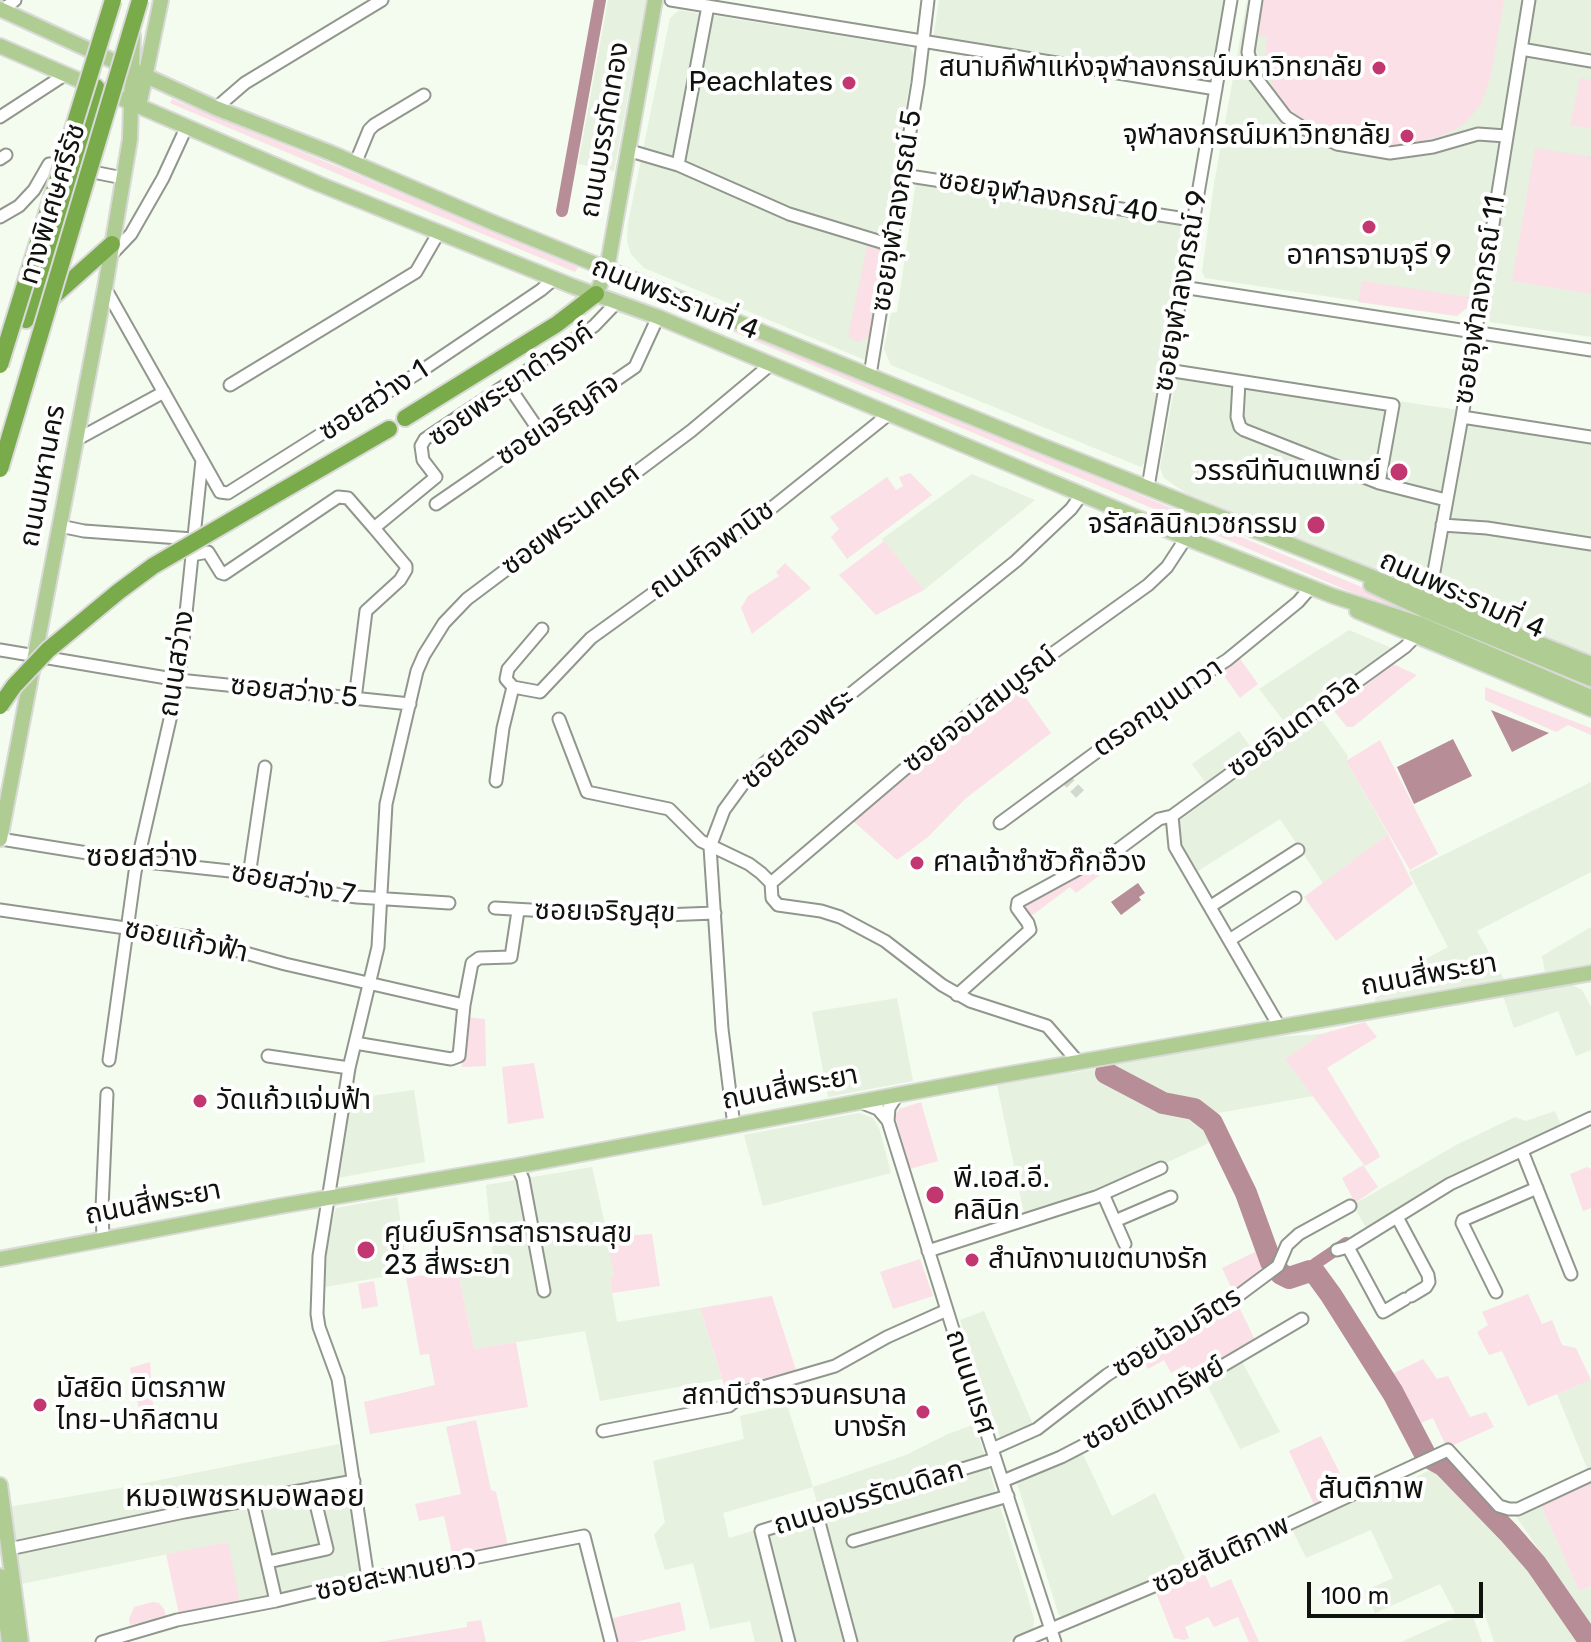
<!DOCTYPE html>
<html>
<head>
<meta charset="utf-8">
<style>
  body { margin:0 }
  #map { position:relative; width:1591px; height:1642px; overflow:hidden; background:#f4fbef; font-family:Rubik,sans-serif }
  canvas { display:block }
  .scale { position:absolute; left:1307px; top:1582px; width:176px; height:36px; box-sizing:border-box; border:4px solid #10120e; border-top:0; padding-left:10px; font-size:24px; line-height:28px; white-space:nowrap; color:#10120e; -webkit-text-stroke:6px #fff; paint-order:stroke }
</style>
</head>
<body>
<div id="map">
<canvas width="1591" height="1642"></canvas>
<div class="scale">100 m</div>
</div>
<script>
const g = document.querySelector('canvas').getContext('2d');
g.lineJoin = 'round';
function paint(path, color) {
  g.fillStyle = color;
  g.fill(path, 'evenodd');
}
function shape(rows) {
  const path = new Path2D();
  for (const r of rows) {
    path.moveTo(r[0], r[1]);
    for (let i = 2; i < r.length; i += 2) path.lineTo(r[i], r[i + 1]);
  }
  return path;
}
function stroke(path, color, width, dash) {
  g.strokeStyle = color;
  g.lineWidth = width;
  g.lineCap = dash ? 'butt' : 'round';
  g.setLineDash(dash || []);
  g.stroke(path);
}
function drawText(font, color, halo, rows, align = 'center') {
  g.font = font + ' Rubik,"Noto Sans Thai",sans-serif';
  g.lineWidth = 8;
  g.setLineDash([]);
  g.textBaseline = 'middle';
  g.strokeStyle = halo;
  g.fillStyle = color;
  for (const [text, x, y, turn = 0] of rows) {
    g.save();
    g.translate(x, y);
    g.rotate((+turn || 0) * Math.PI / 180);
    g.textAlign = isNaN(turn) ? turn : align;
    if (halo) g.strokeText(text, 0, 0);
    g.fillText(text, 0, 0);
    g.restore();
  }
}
const built = shape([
  [608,0,646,0,614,171,578,164],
  [939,0,1224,0,1209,85,933,40],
  [1247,0,1591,0,1591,337,1490,322,1486,314,1487,308,1475,305,1467,305,1457,316,1205,278,1202,272,1214,184],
  [679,10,909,47,915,56,903,119,900,122,906,124,870,362,644,268,631,254,627,242,628,223,670,18],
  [916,182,1187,223,1149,458,1141,467,891,365,884,349,891,313,897,312],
  [1178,368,1591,430,1591,656,1186,493,1164,478,1160,467],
  [972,474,1035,500,924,590,882,539],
  [1349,630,1394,649,1287,725,1259,689],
  [1320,717,1348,756,1346,761,1388,834,1323,883,1280,819,1198,871,1178,839,1177,822],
  [1239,731,1254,752,1208,786,1192,764],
  [1591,782,1591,872,1477,931,1505,981,1375,1003,1377,985,1448,947,1409,872],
  [1591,927,1591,965,1545,972,1542,956],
  [1568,983,1582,990,1591,1007,1591,1050,1576,1056,1558,1011,1514,1028,1502,993],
  [897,998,913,1081,828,1097,812,1012],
  [1322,1034,1285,1059,1313,1096,1207,1115,1193,1107,1135,1088,1105,1065,1274,1037],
  [1102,1068,1134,1091,1162,1106,1188,1110,1204,1122,1215,1140,1091,1198,1025,1218,997,1085],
  [414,1090,425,1162,337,1178,349,1099],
  [1555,1111,1562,1127,1368,1231,1353,1205,1456,1145,1515,1117,1526,1121],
  [859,1113,873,1118,879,1128,891,1173,763,1206,744,1135],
  [592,1167,610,1247,614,1277,610,1280,617,1322,700,1308,722,1379,600,1401,585,1331,474,1349,458,1272,494,1266,486,1185],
  [397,1197,406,1259,404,1273,325,1287,327,1242,336,1208],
  [984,1311,1035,1429,1002,1443,960,1320],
  [1240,1358,1280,1432,1240,1449,1204,1379],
  [1591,1380,1591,1467,1587,1468,1557,1394],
  [787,1405,813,1487,906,1455,948,1434,975,1424,1034,1618,1033,1631,1008,1642,755,1642,750,1621,710,1629,693,1563,665,1570,654,1535,665,1522,653,1461,744,1439,740,1416],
  [813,1487,819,1511,729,1538,723,1513],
  [339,1444,364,1576,240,1602,227,1542,21,1584,9,1507,120,1488],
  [1081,1450,1112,1516,1155,1493,1189,1567,1068,1619,1059,1615,1015,1477],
  [1440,1465,1497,1530,1527,1558,1580,1642,1494,1642,1484,1612,1472,1614,1482,1642,1401,1642,1457,1617,1440,1584,1375,1613,1365,1591,1393,1578,1371,1530,1306,1558,1291,1527,1375,1489,1410,1480],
  [1540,1503,1579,1591,1591,1586,1591,1626,1515,1515]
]);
const green = shape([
  [1263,0,1504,0,1491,75,1481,104,1465,123,1451,132,1413,145,1389,148,1337,139,1316,130,1289,112,1273,87,1265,62,1267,37,1257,35],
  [1580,78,1591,80,1591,129,1570,125],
  [172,99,358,175,578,267,575,272,364,185,170,103],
  [1535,148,1591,157,1591,294,1512,281],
  [868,243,886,247,869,337,857,342,848,336],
  [1362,281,1469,297,1467,308,1457,316,1358,302],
  [642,288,1489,640,1591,685,1591,693,641,293],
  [910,473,932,495,847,559,831,537,839,529,830,517,887,477,896,490,903,486,899,477],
  [884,541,924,590,876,615,839,575],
  [785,563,811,588,752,634,741,608,748,596,779,576,776,572],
  [1238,656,1258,684,1240,698,1219,669],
  [1393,664,1417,675,1353,727,1347,727,1334,711],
  [1018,687,1051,733,965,799,928,837,897,860,852,820,938,748],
  [1485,687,1591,728,1591,735,1568,725,1556,732,1485,700],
  [1380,740,1438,854,1410,870,1346,761],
  [1388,834,1413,884,1336,941,1304,897],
  [1109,863,1108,869,1076,893,1070,887,1034,914,1029,916,1021,906,1097,864],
  [465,1017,485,1019,486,1066,462,1067],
  [1365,1022,1377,1037,1327,1068,1378,1152,1380,1157,1365,1166,1285,1059,1321,1034],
  [534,1063,544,1118,508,1124,502,1067],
  [921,1102,938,1161,910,1169,895,1116,899,1109],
  [1363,1165,1378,1187,1355,1203,1342,1178],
  [1587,1167,1591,1169,1591,1208,1583,1211,1570,1174],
  [652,1234,660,1286,612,1293,610,1279,614,1276,607,1237],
  [1263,1248,1271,1266,1235,1296,1222,1268],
  [920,1259,933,1296,893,1309,880,1272],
  [458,1272,474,1349,516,1342,528,1407,370,1434,364,1402,435,1385,429,1354,420,1355,406,1277],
  [374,1281,378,1306,362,1309,358,1284],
  [1528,1294,1542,1324,1552,1320,1562,1345,1576,1348,1591,1380,1528,1406,1502,1351,1489,1355,1477,1332,1488,1325,1482,1312],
  [772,1296,798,1376,726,1391,700,1308],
  [1237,1303,1256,1342,1192,1377,1185,1365,1171,1373,1164,1360,1148,1369,1142,1359],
  [1423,1359,1437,1379,1448,1376,1470,1417,1486,1412,1494,1427,1447,1448,1433,1418,1421,1423,1416,1412,1409,1415,1388,1376],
  [150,1362,153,1405,139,1409,130,1368],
  [476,1420,491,1490,496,1492,508,1546,453,1558,444,1516,419,1521,415,1504,461,1494,446,1427],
  [1321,1436,1350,1493,1315,1506,1289,1451],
  [1591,1481,1591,1586,1579,1591,1540,1503],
  [228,1542,240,1602,179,1614,166,1554],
  [1202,1568,1211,1588,1231,1579,1259,1642,1249,1642,1238,1617,1214,1627,1208,1617,1185,1627,1189,1638,1184,1640,1174,1638,1155,1590],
  [153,1602,159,1603,164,1609,166,1617,130,1625,129,1619,134,1607],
  [680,1602,686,1630,635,1642,614,1642,609,1619],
  [481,1620,486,1642,379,1642,467,1627,467,1622]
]);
const water = shape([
  [1491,710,1549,733,1512,752],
  [1453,739,1472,776,1414,804,1397,767],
  [1138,883,1145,893,1139,897,1141,900,1121,915,1111,902]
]);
const canal = shape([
  [562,211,600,0],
  [1315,1264,1346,1243]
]);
const river = shape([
  [1106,1073,1163,1103,1194,1109,1212,1123,1246,1193,1271,1262,1281,1274,1289,1278,1310,1271,1315,1273,1331,1295,1393,1393,1426,1456,1444,1466,1509,1533,1536,1564,1590,1642]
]);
const minorTunnel = shape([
  [1063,776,1080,794]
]);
const minor = shape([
  [671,0,1216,89],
  [1256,0,1248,52,1254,75,1286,117,1305,129,1337,144,1390,153,1433,147,1478,134,1506,136],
  [3,10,15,0],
  [1521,49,1591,61],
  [216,108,245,83,382,0],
  [0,117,66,74],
  [627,150,678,165,789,214,891,245],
  [0,159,6,155],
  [355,164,369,130,374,125,424,95],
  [678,165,708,6],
  [83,170,123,178],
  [903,175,1192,220],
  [0,217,19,206,34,190,49,164,66,167],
  [111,255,131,234,163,178,187,126],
  [1182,287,1591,350],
  [105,288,202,460,179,680,135,872,109,1060],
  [1167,370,1393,405,1379,483],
  [870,375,918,83,928,0],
  [1239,382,1237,417,1240,427,1244,430,1379,483,1446,500],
  [230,385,416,272,439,232],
  [508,385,540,432],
  [1462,417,1591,437],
  [76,440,164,392],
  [202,460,220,492,228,493,421,371,541,290,554,279],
  [1148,487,1231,0],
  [436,504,635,367,658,317],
  [1442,525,1487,528,1591,544],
  [60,526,84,531,193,539],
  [192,555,208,552,221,573,224,574,338,497,348,498,374,528],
  [1429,599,1462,417,1529,0],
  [542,629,508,669,506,679,513,687,540,692,591,638,774,506,889,414],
  [0,650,179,680,410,704],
  [355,699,366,611,400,580,406,570,406,566,374,528,436,477,423,460,421,446,425,439,594,326,617,302],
  [559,719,587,792,669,809,701,841,749,864,761,873,771,883,772,898,778,905,821,911,840,917,885,941,942,985,970,1001,1047,1026,1078,1062],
  [496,781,503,728,513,687],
  [1172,816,1175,847,1279,1026],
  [1000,823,1189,684,1227,660,1298,602,1311,587],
  [0,839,137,861,230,871,312,891,357,897,449,903],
  [249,876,265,767],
  [771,883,975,709,1148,585,1167,567,1186,538],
  [1211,906,1298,850],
  [495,908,637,916,715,913],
  [0,910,188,937,285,964,464,1005],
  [1231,939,1295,898],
  [957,995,1030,930,1028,923,1017,908,1018,902,1095,860,1104,860,1159,819,1172,816,1405,647,1416,636],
  [355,1043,451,1059,459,1056,464,1005,472,963,479,958,511,957,518,911],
  [268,1056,349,1068],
  [898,1094,889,1108,888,1121,956,1339,1055,1642],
  [860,1102,878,1109,888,1121],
  [734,1126,722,1029,710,847,724,810,743,784,762,765,1016,561,1071,509,1082,494],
  [1522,1151,1571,1274],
  [517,1166,523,1179,544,1291],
  [1103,1194,1125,1244],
  [1397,1217,1428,1275,1429,1282,1426,1287,1411,1296],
  [1115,1221,1171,1197],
  [103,1239,102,1208,107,1094],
  [1348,1247,1383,1312,1405,1299],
  [1337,1250,1348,1247,1450,1184,1591,1118],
  [928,1251,1096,1197,1161,1168],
  [1496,1292,1462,1223,1463,1220,1537,1188],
  [603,1431,729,1406,746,1392,835,1366,887,1337,947,1310],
  [992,1449,1037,1429,1107,1375,1174,1332,1231,1301,1278,1266,1287,1245,1299,1234,1350,1206],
  [1003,1481,1061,1457,1117,1428,1302,1319],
  [253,1501,276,1601],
  [817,1515,851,1642],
  [853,1541,1008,1496],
  [9,1549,184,1512,354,1481],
  [268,1562,327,1549,312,1488],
  [368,1579,338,1379,319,1327,317,1314,319,1256,349,1068,378,947,386,804,417,671,424,655,444,623,467,599,691,431,770,365],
  [102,1642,177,1620,276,1601,368,1579,584,1536,611,1642],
  [789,1642,761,1531,995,1459],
  [1020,1642,1161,1583,1448,1450,1499,1506,1509,1509,1518,1509,1591,1475]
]);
const major = shape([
  [0,9,216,108,331,153,494,223,1045,447,1591,664],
  [0,46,319,184,572,286,658,317,1186,538,1333,596,1420,624,1591,697],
  [139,106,161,0],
  [596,294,607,269,655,0],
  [1371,585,1424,610,1591,679],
  [1357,611,1591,709],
  [0,839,105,288,130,139,133,36],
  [0,1259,280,1206,517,1166,998,1076,1591,973],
  [0,1485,21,1642],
  [0,1576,9,1642]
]);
const highway = shape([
  [46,303,112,244],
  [26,320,96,87],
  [405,418,557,324,596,294],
  [280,492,389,429]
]);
const highwayBridge = shape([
  [0,365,113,0],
  [0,469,140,0],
  [0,706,14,686,48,650,118,592,153,566,280,492]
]);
const markers = [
  [1379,68,8,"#c2376f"],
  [849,83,8,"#c2376f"],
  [1407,136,8,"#c2376f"],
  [1369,227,8,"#c2376f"],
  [1399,472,10,"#c2376f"],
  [1316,525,10,"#c2376f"],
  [917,863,8,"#c2376f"],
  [200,1101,8,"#c2376f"],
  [935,1195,10,"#c2376f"],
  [366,1250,10,"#c2376f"],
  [972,1260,8,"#c2376f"],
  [40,1405,8,"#c2376f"],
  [923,1412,8,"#c2376f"]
];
const poiNames = [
  ["สนามกีฬาแห่งจุฬาลงกรณ์มหาวิทยาลัย",1363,68],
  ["Peachlates",833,83],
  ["จุฬาลงกรณ์มหาวิทยาลัย",1391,136],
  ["อาคารจามจุรี 9",1369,256,"center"],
  ["วรรณีทันตแพทย์",1381,472],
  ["จรัสคลินิกเวชกรรม",1298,525],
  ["ศาลเจ้าซำซัวก๊กอ๊วง",933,863,"left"],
  ["วัดแก้วแจ่มฟ้า",216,1101,"left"],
  ["พี.เอส.อี.",953,1179,"left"],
  ["คลินิก",953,1211,"left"],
  ["ศูนย์บริการสาธารณสุข",384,1234,"left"],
  ["23 สี่พระยา",384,1266,"left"],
  ["สำนักงานเขตบางรัก",988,1260,"left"],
  ["มัสยิด มิตรภาพ",56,1389,"left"],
  ["ไทย-ปากิสตาน",56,1421,"left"],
  ["สถานีตำรวจนครบาล",907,1396],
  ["บางรัก",907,1428]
];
const streetNames = [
  ["ถนนบรรทัดทอง",605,130,-80],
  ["ซอยจุฬาลงกรณ์ 40",1048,197,9],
  ["ทางพิเศษศรีรัช",53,204,-73],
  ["ซอยจุฬาลงกรณ์ 5",897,211,-81],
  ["ซอยจุฬาลงกรณ์ 9",1181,291,-80],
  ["ถนนพระรามที่ 4",675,299,22],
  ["ซอยจุฬาลงกรณ์ 11",1480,300,-81],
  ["ซอยพระยาดำรงค์",511,385,-35],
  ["ซอยสว่าง 1",374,401,-33],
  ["ซอยเจริญกิจ",558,420,-34],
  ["ถนนมหานคร",43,476,-79],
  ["ซอยพระนคเรศ",571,520,-37],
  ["ถนนกิจพานิช",712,550,-36],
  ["ถนนพระรามที่ 4",1462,595,24],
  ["ถนนสว่าง",177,664,-81],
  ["ซอยสว่าง 5",294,692,6],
  ["ตรอกขุนนาวา",1158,708,-35],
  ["ซอยจอมสมบูรณ์",980,710,-38],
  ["ซอยจินดาถวิล",1294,726,-36],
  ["ซอยสองพระ",798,739,-41],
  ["ซอยสว่าง 7",293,884,11],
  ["ซอยเจริญสุข",605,912,1],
  ["ซอยแก้วฟ้า",186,941,12],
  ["ถนนสี่พระยา",1429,975,-10],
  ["ถนนสี่พระยา",790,1088,-11],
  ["ถนนสี่พระยา",153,1203,-11],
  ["ซอยน้อมจิตร",1177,1333,-32],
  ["ถนนนเรศ",970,1382,72],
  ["ซอยเติมทรัพย์",1154,1404,-30],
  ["ถนนอมรรัตนดิลก",869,1498,-17],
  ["ซอยสันติภาพ",1221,1555,-25],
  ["ซอยสะพานยาว",396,1575,-12]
];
const neighbourhoodNames = [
  ["ซอยสว่าง",142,857],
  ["สันติภาพ",1371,1489],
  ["หมอเพชรหมอพลอย",245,1497]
];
paint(built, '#e6f1df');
paint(green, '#fbe0e7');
paint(water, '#b78d98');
stroke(canal, '#b78d98', 12);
stroke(river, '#b78d98', 22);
stroke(minorTunnel, '#d2d8cd', 11, [11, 5.5]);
stroke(minor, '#91978d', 15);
stroke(major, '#d9d9d8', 18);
stroke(highway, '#d9d9d8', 20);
stroke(minor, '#fff', 11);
stroke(major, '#afcd92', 14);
stroke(highway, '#7aab4a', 16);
stroke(highwayBridge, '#d9d9d8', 20, []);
stroke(highwayBridge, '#7aab4a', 16);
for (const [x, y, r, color] of markers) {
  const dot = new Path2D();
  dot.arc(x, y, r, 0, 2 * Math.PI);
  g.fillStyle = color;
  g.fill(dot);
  stroke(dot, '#fff', 3);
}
drawText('28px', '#10120e', '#fff', poiNames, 'right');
drawText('28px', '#10120e', '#fff', streetNames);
drawText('30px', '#10120e', '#fff', neighbourhoodNames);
</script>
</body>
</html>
